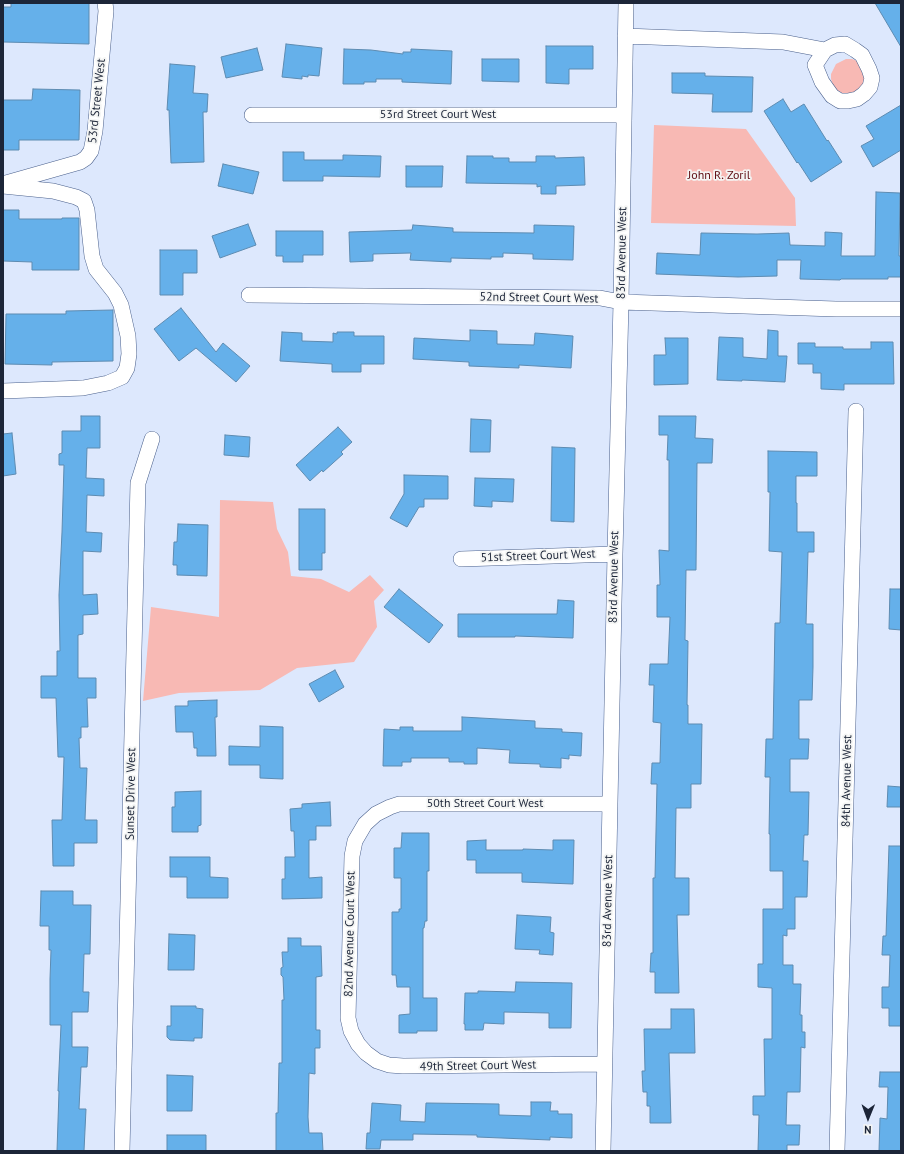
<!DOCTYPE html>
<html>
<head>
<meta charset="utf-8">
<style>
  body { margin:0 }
  #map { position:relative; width:904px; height:1154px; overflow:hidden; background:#dde8fd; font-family:"PT Sans",sans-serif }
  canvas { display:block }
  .frame { position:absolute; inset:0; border:4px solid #1c2538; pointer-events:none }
  .north { position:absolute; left:848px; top:1098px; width:40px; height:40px; -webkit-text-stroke:3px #f4f5f4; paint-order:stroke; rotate:181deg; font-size:11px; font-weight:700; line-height:16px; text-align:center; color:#1c2538 }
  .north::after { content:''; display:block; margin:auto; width:14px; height:18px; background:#1c2538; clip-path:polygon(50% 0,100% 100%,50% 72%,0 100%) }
</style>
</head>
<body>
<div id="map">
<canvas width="904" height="1154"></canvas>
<div class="frame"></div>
<div class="north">N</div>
</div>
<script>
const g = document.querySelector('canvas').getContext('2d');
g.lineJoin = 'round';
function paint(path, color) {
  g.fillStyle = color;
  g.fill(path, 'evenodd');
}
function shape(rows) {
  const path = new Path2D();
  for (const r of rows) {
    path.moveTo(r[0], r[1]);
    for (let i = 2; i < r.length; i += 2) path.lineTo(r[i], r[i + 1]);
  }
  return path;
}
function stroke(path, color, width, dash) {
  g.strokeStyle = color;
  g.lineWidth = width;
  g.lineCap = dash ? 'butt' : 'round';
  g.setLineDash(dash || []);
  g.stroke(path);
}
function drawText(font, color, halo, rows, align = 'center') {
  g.font = font + ' "PT Sans",sans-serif';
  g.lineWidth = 3.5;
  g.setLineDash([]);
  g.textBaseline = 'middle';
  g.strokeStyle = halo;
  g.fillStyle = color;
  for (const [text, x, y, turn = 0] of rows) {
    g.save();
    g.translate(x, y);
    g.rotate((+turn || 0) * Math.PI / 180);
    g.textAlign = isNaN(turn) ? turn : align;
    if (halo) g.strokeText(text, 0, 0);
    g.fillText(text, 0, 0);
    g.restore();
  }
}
const green = shape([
  [846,59,852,59,857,61,866,75,864,86,854,93,848,94,842,93,837,90,833,85,831,79,831,74,836,64],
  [654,125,746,129,795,198,796,226,651,223],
  [220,500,273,502,277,529,288,552,291,576,321,579,349,592,370,575,384,590,374,601,377,627,354,662,297,668,260,690,179,693,143,701,151,607,219,617]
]);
const building = shape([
  [11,3,89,3,89,44,3,42,3,7,11,7,11,3],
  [875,3,901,3,901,47,875,3],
  [286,44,322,48,319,76,308,75,308,77,302,76,302,79,282,77,286,44],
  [546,46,593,46,593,69,569,69,569,84,546,83,546,46],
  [257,48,263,70,226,78,221,57,257,48],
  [344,49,371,50,403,54,403,52,411,52,411,49,452,51,451,84,402,82,402,79,376,79,376,82,364,82,364,84,343,84,344,49],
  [482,59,519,59,519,82,482,81,482,59],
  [170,64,195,66,193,93,208,94,207,112,203,112,204,162,171,163,169,110,167,110,170,64],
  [672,73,705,73,705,76,753,77,752,112,712,112,713,94,672,93,672,73],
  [33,89,80,90,79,140,19,140,19,150,3,150,3,100,32,100,33,89],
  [783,99,791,112,804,104,827,141,828,140,842,162,811,182,798,162,797,163,764,111,783,99],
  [901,105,901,150,873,167,861,146,874,139,866,126,901,105],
  [283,152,304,152,304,160,343,160,343,155,381,156,380,177,323,176,323,181,283,181,283,152],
  [467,156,493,156,493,158,509,158,509,162,536,162,536,156,555,156,555,158,584,157,585,185,556,186,556,194,541,194,541,186,537,187,537,184,466,183,467,156],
  [223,164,259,172,253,194,218,186,223,164],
  [406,166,443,166,442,187,406,187,406,166],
  [876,192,900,193,899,256,901,256,901,277,888,277,888,279,841,279,840,280,800,279,801,260,777,260,777,276,738,277,656,274,657,253,700,255,701,233,757,234,789,233,790,245,825,246,825,232,842,233,841,256,875,256,876,192],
  [3,210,19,210,19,219,62,219,62,218,79,218,79,270,32,270,32,262,3,261,3,210],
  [248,224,256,245,220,258,212,236,248,224],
  [413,225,453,228,453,232,534,233,534,225,574,226,573,260,533,259,533,254,503,253,503,257,491,257,491,259,451,258,451,262,410,260,411,253,373,254,373,261,350,262,349,232,412,230,413,225],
  [276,231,323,231,323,255,303,255,303,262,283,262,283,256,276,256,276,231],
  [160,250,197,250,197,273,183,273,183,295,160,295,160,250],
  [181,308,216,352,223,343,250,366,236,382,196,348,179,361,154,329,181,308],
  [113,310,113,361,52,362,52,365,5,364,6,314,66,314,66,311,113,310],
  [470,330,497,331,497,344,534,345,535,333,573,336,571,368,519,365,519,368,469,366,469,362,413,359,414,338,470,341,470,330],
  [768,330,778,331,778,356,787,356,785,382,742,380,742,381,717,380,719,337,743,338,743,357,767,359,768,330],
  [282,332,302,333,302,341,333,342,333,333,337,334,337,332,354,332,354,336,384,336,384,364,361,364,361,372,332,372,332,364,280,361,282,332],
  [665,338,688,338,688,384,654,385,654,355,666,355,665,338],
  [871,342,893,342,894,384,844,384,844,390,821,389,821,373,813,373,813,364,798,364,798,343,815,343,815,347,843,347,843,349,871,349,871,342],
  [81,416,100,416,100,448,87,448,86,478,104,479,104,496,87,495,86,532,102,533,101,552,83,551,83,595,97,594,98,614,83,615,83,634,78,635,78,678,96,678,96,698,87,698,88,727,81,727,81,738,79,738,80,768,87,768,85,820,97,820,97,843,74,843,74,866,53,866,52,820,62,820,64,757,58,757,56,698,41,698,41,676,57,676,57,651,60,651,59,595,62,532,64,465,59,465,59,454,62,453,62,431,81,431,81,416],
  [659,416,696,416,695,438,713,439,712,463,697,463,696,570,686,570,685,640,688,641,687,705,688,705,688,724,702,724,701,784,691,784,691,808,676,808,675,878,689,878,689,915,677,915,679,993,655,993,655,972,650,972,651,953,653,953,653,878,655,878,657,784,651,784,652,763,660,763,661,723,653,722,654,685,649,685,650,664,668,664,670,617,657,617,657,585,660,585,659,550,669,551,669,460,667,460,668,435,659,435,659,416],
  [471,419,491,420,490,452,470,452,471,419],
  [338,427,352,442,341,452,343,454,323,472,322,470,310,481,296,465,338,427],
  [12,433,16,474,3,476,3,434,12,433],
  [225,435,250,437,249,457,224,455,225,435],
  [552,447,575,448,574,522,551,521,552,447],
  [768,451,817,452,817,476,796,476,796,503,797,503,797,532,814,532,814,552,808,552,806,624,813,624,813,667,812,700,799,700,799,739,809,739,808,759,790,759,790,792,809,792,808,835,804,835,803,861,808,861,807,897,795,897,795,929,787,929,787,936,783,935,783,965,793,965,793,984,801,984,800,1015,802,1015,802,1032,805,1032,805,1048,801,1047,800,1092,787,1092,786,1125,800,1125,799,1145,787,1145,787,1151,758,1151,759,1115,753,1115,753,1096,765,1096,764,1039,772,1039,772,988,758,987,758,964,763,964,763,909,783,909,783,871,770,871,770,834,769,834,770,777,765,777,766,739,773,739,775,623,780,623,782,552,769,551,770,492,768,492,768,451],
  [404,475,448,476,448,499,424,499,424,507,419,507,407,527,390,518,404,494,404,475],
  [475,478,514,479,513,502,492,501,492,507,474,506,475,478],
  [299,509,325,509,325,553,322,553,322,570,299,570,299,509],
  [178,524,208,525,207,576,177,575,177,565,173,565,174,542,177,542,178,524],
  [399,589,443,625,429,643,384,607,399,589],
  [890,589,901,589,901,630,889,629,890,589],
  [558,600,574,601,573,638,515,636,515,637,458,637,458,614,557,614,558,600],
  [335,670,344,687,319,702,309,684,335,670],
  [217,700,217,717,215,717,216,756,197,756,197,748,194,748,193,732,176,732,175,706,188,706,188,701,217,700],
  [462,717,535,721,535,728,562,729,562,732,582,733,581,756,569,755,569,759,561,758,561,768,540,767,540,764,509,763,510,750,477,748,477,764,464,764,464,762,449,762,449,758,411,758,411,762,402,762,402,766,383,766,384,729,400,730,400,727,413,727,413,731,462,731,462,717],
  [260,726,283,727,283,779,260,778,260,765,229,765,229,746,260,747,260,726],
  [888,786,901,787,901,807,887,807,888,786],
  [201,791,201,825,198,826,198,832,172,832,172,807,175,807,175,792,201,791],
  [330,802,331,826,316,826,316,840,309,840,309,878,322,877,322,898,282,899,282,879,285,879,285,857,295,857,294,831,291,831,290,809,302,808,302,804,330,802],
  [402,833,429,833,429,871,427,871,427,921,425,921,424,928,423,928,423,998,437,998,437,1031,417,1031,417,1033,399,1033,399,1015,410,1014,410,987,397,987,396,975,392,975,392,912,399,912,399,909,401,909,401,878,394,878,394,848,401,848,402,833],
  [486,840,486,850,523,850,523,849,553,850,553,840,574,840,573,884,522,882,522,873,476,873,476,860,467,860,467,841,486,840],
  [889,846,901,846,901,1026,889,1026,889,1008,882,1008,882,987,889,987,890,955,882,955,883,936,886,936,889,846],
  [170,857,210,857,210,877,228,878,228,898,187,898,187,877,170,877,170,857],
  [41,891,73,891,73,905,91,905,90,954,84,954,83,992,89,992,88,1012,72,1012,72,1047,88,1047,87,1067,81,1067,79,1109,86,1109,84,1151,57,1151,59,1091,58,1091,61,1025,50,1025,50,979,51,950,49,950,49,926,40,926,41,891],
  [517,915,551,917,550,932,554,933,553,955,539,954,540,950,515,949,517,915],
  [169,934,195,935,194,970,168,970,169,934],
  [288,938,301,938,301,946,321,946,322,976,316,977,316,1030,320,1030,320,1048,315,1048,315,1074,309,1073,308,1117,309,1133,322,1133,323,1151,276,1151,276,1113,278,1113,279,1063,282,1063,282,1000,284,1000,283,977,281,975,281,968,283,967,282,952,288,952,288,938],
  [516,982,572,983,571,1028,549,1028,549,1013,504,1012,504,1024,484,1023,483,1030,465,1030,465,1024,464,1024,465,993,478,993,478,991,515,992,516,982],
  [171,1006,196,1006,196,1008,203,1009,202,1038,194,1038,194,1041,170,1040,167,1037,167,1026,171,1026,171,1006],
  [671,1009,694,1009,695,1053,669,1053,671,1123,650,1123,650,1106,647,1106,647,1092,643,1092,642,1071,645,1071,644,1029,671,1029,671,1009],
  [880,1072,901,1072,901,1151,879,1151,880,1118,887,1119,888,1087,879,1087,880,1072],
  [167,1075,193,1076,192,1111,167,1111,167,1075],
  [531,1102,551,1102,550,1111,558,1111,558,1114,572,1114,572,1138,550,1137,550,1140,477,1137,477,1135,413,1134,413,1140,381,1140,380,1149,366,1149,367,1133,370,1133,372,1103,401,1105,400,1121,425,1122,426,1103,499,1104,499,1115,531,1116,531,1102],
  [167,1135,206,1135,206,1151,167,1151,167,1135]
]);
const street = shape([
  [625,36,783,42,825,50],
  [845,44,855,50,862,55,869,69,872,78,870,87,864,94,857,99,848,101,840,101,832,96,822,82,815,65,825,50,835,45,845,44],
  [252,115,623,115],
  [6,183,80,162,86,158,91,151,95,131,106,11,105,3],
  [3,186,53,191,76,197,84,201,87,210,92,256,96,269,115,293,121,305,128,336,129,354,127,368,122,377,108,383,83,388,3,391],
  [249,295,600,298,621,302,836,309,901,309],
  [461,559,615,554],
  [604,1064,403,1066,389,1065,377,1061,366,1053,358,1044,351,1031,348,1018,352,856,355,841,365,824,376,814,390,807,399,804,610,804],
  [122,1151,138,483,152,439],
  [603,1151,615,554,621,302,626,3],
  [837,1151,856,411]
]);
const streetNames = [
  ["53rd Street West",97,101,-84],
  ["53rd Street Court West",438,115],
  ["83rd Avenue West",622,253,-89],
  ["52nd Street Court West",539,298,1],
  ["51st Street Court West",538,556,-2],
  ["83rd Avenue West",614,577,-89],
  ["84th Avenue West",847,781,-89],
  ["Sunset Drive West",131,794,-89],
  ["50th Street Court West",485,804],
  ["83rd Avenue West",608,901,-89],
  ["82nd Avenue Court West",350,934,-89],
  ["49th Street Court West",478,1066,-1]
];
const parkNames = [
  ["John R. Zoril",719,176]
];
paint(green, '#f8b9b4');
paint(building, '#65b0ea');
stroke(building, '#5d8bb1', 1);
stroke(street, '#4a608c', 16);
stroke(street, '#fff', 15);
drawText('12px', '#1c2538', '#f4f5f4', streetNames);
drawText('12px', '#5f0d13', '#f4f5f4', parkNames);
</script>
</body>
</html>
